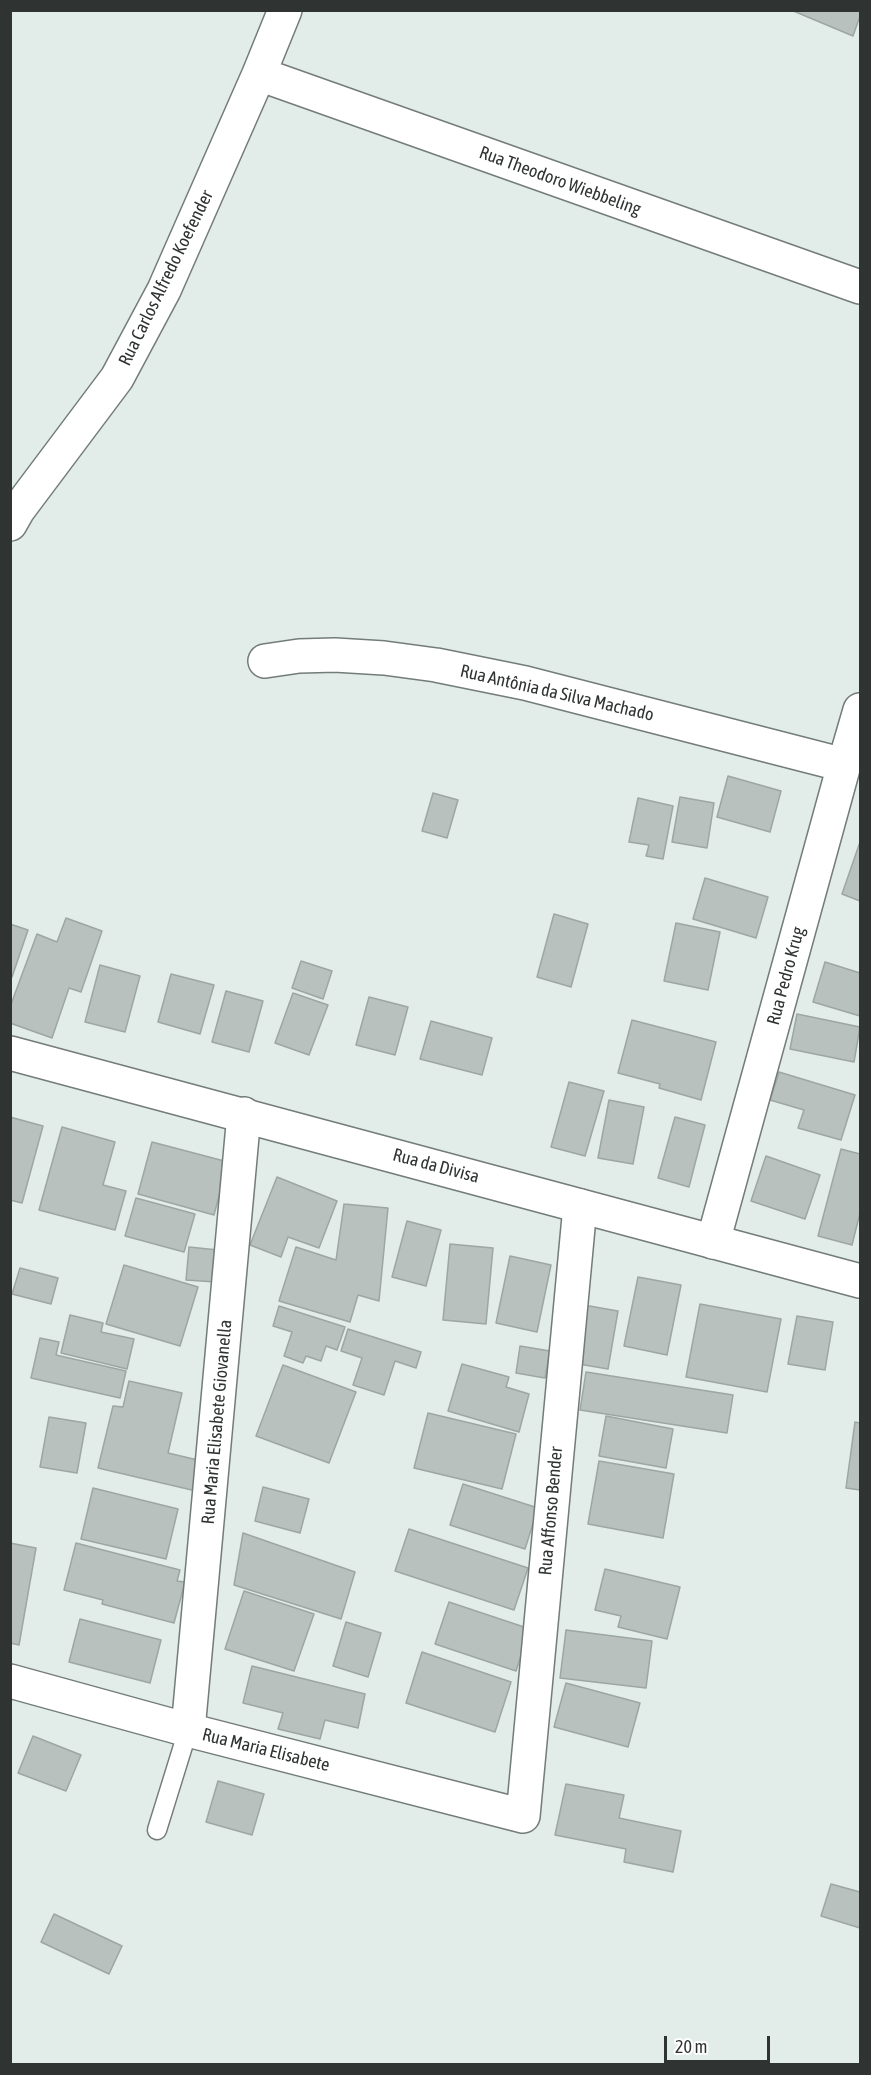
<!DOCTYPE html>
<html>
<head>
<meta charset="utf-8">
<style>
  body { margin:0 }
  #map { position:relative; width:871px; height:2075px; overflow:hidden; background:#e2ece8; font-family:"Asap Condensed",sans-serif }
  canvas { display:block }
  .frame { position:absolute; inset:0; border:12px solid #2f3332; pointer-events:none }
  .scale { position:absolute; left:664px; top:2036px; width:106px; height:27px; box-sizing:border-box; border:3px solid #2f3332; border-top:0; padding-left:8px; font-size:18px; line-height:21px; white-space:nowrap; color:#2f3332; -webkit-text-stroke:4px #fff; paint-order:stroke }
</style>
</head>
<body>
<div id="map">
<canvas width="871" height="2075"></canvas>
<div class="frame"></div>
<div class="scale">20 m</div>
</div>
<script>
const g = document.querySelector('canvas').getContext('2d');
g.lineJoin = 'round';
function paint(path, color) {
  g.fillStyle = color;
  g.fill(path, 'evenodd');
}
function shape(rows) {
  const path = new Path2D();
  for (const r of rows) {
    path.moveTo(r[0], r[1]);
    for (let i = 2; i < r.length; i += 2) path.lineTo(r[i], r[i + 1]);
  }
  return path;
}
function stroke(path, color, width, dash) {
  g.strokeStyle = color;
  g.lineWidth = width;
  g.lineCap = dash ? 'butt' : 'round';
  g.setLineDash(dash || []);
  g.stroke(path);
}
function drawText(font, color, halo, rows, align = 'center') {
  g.font = font + ' "Asap Condensed",sans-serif';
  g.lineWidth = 4.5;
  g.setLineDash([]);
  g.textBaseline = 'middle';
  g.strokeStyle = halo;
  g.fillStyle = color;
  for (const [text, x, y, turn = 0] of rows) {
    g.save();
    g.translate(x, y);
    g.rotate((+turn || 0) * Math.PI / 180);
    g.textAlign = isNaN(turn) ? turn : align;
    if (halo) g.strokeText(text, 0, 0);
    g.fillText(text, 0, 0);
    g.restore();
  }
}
const building = shape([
  [791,10,860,10,860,16,853,36,791,10],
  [728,776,781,791,770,832,717,817,728,776],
  [433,793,458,800,447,838,422,831,433,793],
  [680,797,714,803,707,848,672,842,680,797],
  [638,798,673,806,663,859,646,856,649,845,629,842,638,798],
  [860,842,860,901,842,894,860,842],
  [705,878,768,897,756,938,693,919,705,878],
  [554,914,588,924,571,987,537,977,554,914],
  [66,918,102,931,81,992,69,988,52,1038,10,1023,10,1007,37,934,57,942,66,918],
  [676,923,720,932,708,990,664,981,676,923],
  [10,924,28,930,12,977,10,977,10,924],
  [301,961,332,971,323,999,292,988,301,961],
  [825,962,860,973,860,1016,813,1002,825,962],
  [100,965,140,976,125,1032,85,1022,100,965],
  [171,974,214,985,200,1034,158,1022,171,974],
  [226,991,263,1001,249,1052,212,1042,226,991],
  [293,993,328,1005,309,1055,275,1043,293,993],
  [369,997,408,1007,395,1055,356,1045,369,997],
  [797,1014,860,1027,854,1062,790,1049,797,1014],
  [632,1020,716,1042,701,1100,659,1088,660,1084,618,1073,632,1020],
  [431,1021,492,1038,482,1075,420,1059,431,1021],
  [779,1072,855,1095,841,1140,798,1128,804,1110,770,1100,779,1072],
  [569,1082,604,1091,585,1156,551,1147,569,1082],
  [609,1100,644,1107,633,1164,598,1158,609,1100],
  [10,1117,43,1126,22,1203,10,1200,10,1117],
  [675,1117,705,1125,689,1187,658,1178,675,1117],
  [62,1127,115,1142,103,1185,126,1191,115,1230,39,1210,62,1127],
  [152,1142,228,1162,214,1215,138,1194,152,1142],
  [841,1149,860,1154,860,1213,852,1245,818,1236,841,1149],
  [766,1156,820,1175,805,1219,751,1201,766,1156],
  [277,1177,337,1201,319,1248,288,1237,281,1257,250,1245,277,1177],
  [136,1198,195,1214,184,1252,125,1236,136,1198],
  [344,1204,388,1208,379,1301,358,1295,350,1322,279,1301,296,1247,336,1260,344,1204],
  [407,1221,441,1230,426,1286,392,1277,407,1221],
  [450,1244,493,1248,486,1324,443,1320,450,1244],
  [189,1247,218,1250,215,1282,186,1280,189,1247],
  [510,1256,551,1265,537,1332,496,1323,510,1256],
  [124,1265,198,1287,180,1346,106,1324,124,1265],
  [20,1268,58,1278,51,1304,12,1294,20,1268],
  [638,1277,681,1285,667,1355,624,1346,638,1277],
  [578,1304,618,1311,608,1369,567,1362,578,1304],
  [700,1304,781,1319,767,1392,686,1377,700,1304],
  [279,1306,345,1327,337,1350,326,1346,321,1361,306,1356,303,1363,284,1356,292,1332,273,1326,279,1306],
  [70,1315,103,1323,101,1332,134,1339,127,1369,61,1353,70,1315],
  [797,1316,833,1322,825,1370,788,1364,797,1316],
  [348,1329,421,1352,416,1368,395,1361,384,1395,353,1385,362,1358,341,1351,348,1329],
  [40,1338,59,1342,56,1355,126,1371,120,1398,31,1378,40,1338],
  [520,1346,550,1351,545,1378,516,1373,520,1346],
  [462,1364,509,1377,506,1387,529,1394,519,1432,448,1411,462,1364],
  [283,1365,356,1392,329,1463,256,1436,283,1365],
  [586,1372,733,1395,727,1433,580,1410,586,1372],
  [129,1381,182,1393,168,1453,202,1461,196,1491,98,1468,113,1406,123,1407,129,1381],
  [428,1413,516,1434,502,1489,414,1468,428,1413],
  [606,1416,673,1429,666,1468,599,1456,606,1416],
  [49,1417,86,1423,77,1473,40,1467,49,1417],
  [855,1422,860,1423,860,1490,846,1488,855,1422],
  [599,1461,674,1474,663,1538,588,1524,599,1461],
  [463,1484,538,1508,525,1549,450,1525,463,1484],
  [263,1487,309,1499,300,1533,255,1521,263,1487],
  [93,1488,178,1509,166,1559,81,1539,93,1488],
  [409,1529,528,1568,514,1610,395,1571,409,1529],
  [243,1533,355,1572,341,1619,234,1585,243,1533],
  [10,1543,36,1548,19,1645,10,1643,10,1543],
  [76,1543,180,1570,177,1581,185,1582,174,1623,102,1604,103,1600,64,1590,76,1543],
  [605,1569,680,1587,667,1639,618,1627,621,1616,595,1610,605,1569],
  [244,1591,314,1614,294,1671,225,1649,244,1591],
  [449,1602,530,1629,516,1671,435,1644,449,1602],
  [80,1619,161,1640,150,1683,69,1662,80,1619],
  [346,1622,381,1633,368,1677,333,1666,346,1622],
  [566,1630,652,1641,646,1688,560,1678,566,1630],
  [422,1652,511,1682,495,1732,406,1703,422,1652],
  [252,1666,365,1694,358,1728,325,1720,320,1739,278,1729,283,1713,243,1703,252,1666],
  [566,1683,640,1703,628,1747,554,1727,566,1683],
  [33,1736,81,1755,66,1791,18,1773,33,1736],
  [218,1781,264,1794,252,1835,206,1822,218,1781],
  [566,1784,624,1795,619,1818,681,1831,673,1872,624,1862,626,1849,555,1835,566,1784],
  [831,1884,860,1892,860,1928,821,1916,831,1884],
  [54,1914,122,1946,109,1974,41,1942,54,1914]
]);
const service = shape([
  [157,1830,188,1730]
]);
const minor = shape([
  [259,74,860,287],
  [10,524,18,510,117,378,164,290,259,74,285,10],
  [265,661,299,656,335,655,384,658,436,665,525,683,844,765],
  [713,1242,844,765,860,710],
  [10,1681,188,1730,523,1816,580,1206],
  [188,1730,244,1114]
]);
const tertiary = shape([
  [10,1053,860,1281]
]);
const streetNames = [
  ["Rua Theodoro Wiebbeling",560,181,20],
  ["Rua Carlos Alfredo Koefender",166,278,-64],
  ["Rua Antônia da Silva Machado",557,693,13],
  ["Rua Pedro Krug",786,976,-75],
  ["Rua da Divisa",436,1166,15],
  ["Rua Maria Elisabete Giovanella",217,1422,-85],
  ["Rua Affonso Bender",551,1511,-85],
  ["Rua Maria Elisabete",266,1750,14]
];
paint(building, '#b8c1be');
stroke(building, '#9da6a3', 1.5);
stroke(service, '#737c79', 21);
stroke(minor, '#737c79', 36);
stroke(tertiary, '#737c79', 36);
stroke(service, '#fff', 18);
stroke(minor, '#fff', 33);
stroke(tertiary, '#fff', 33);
drawText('18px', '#2f3332', '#fff', streetNames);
</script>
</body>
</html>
